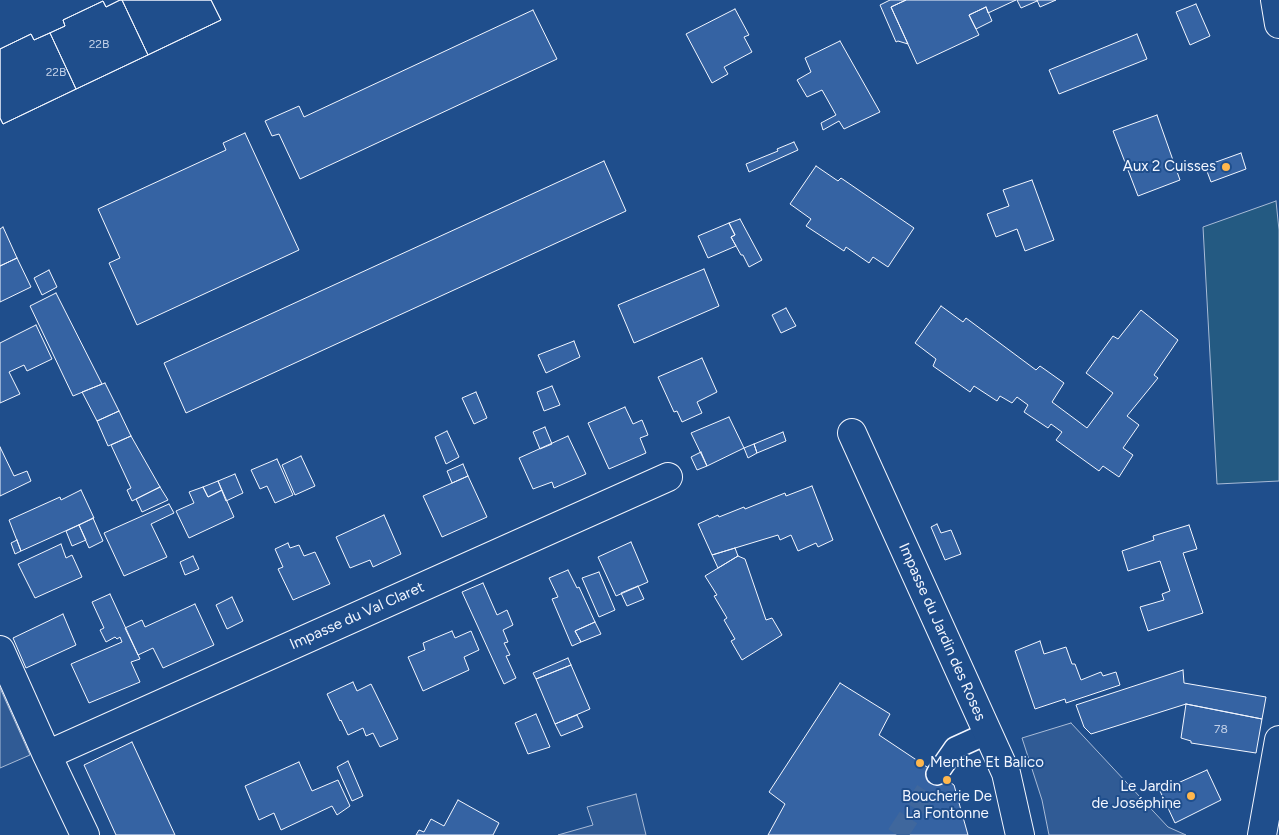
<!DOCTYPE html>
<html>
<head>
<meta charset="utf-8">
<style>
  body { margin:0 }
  canvas { display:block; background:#1f4e8c }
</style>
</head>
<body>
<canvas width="1279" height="835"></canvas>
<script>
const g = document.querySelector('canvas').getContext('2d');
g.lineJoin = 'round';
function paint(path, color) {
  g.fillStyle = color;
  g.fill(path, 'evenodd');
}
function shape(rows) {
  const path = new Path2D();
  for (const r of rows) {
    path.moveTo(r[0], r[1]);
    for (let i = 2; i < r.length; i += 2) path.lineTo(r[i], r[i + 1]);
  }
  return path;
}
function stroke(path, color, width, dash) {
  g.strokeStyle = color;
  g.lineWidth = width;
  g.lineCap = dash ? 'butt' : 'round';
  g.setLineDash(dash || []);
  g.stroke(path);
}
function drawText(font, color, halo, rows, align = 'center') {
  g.font = font + ' Figtree,sans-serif';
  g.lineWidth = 4;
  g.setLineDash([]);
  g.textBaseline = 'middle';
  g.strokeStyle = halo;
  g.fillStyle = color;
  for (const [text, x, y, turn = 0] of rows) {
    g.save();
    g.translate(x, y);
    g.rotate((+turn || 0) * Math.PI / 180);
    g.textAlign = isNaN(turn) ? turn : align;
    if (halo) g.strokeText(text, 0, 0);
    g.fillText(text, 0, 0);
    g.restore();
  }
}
const green = shape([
  [1276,201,1279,230,1279,481,1217,484,1203,227,1276,201]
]);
const parking = shape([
  [0,688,30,755,0,768,0,688],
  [1071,723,1168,827,1186,835,1049,835,1042,800,1022,738,1071,723],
  [636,794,646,835,558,835,593,825,587,807,636,794]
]);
const building = shape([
  [120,0,211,0,221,20,3,124,0,118,0,49,31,34,34,40,65,26,63,20,103,1,106,7,120,0],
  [120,0,122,0,148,55,76,89,50,33,65,26,63,20,103,1,106,7,120,0],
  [122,0,211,0,221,20,148,55,122,0],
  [890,0,906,0,891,7,908,44,898,41,896,42,880,5,890,0],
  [906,0,1016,0,988,13,986,7,969,15,979,35,917,64,891,7,906,0],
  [1017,0,1037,0,1037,1,1021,8,1017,0],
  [1037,0,1056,0,1040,7,1037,0],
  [1196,4,1210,36,1190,45,1176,12,1196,4],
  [986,7,992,21,976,29,969,15,986,7],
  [735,9,749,35,744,37,752,52,724,67,728,74,712,83,686,34,735,9],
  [533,10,557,59,300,179,279,134,272,136,265,121,299,106,304,117,533,10],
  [50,33,76,89,3,124,0,118,0,49,31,34,34,40,50,33],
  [1137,34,1147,59,1059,94,1049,70,1137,34],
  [840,41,880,112,844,129,839,121,823,130,821,123,836,115,822,90,807,97,797,80,811,72,805,58,840,41],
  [1157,115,1180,180,1138,196,1113,131,1157,115],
  [245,133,299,250,137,325,109,263,120,258,98,209,226,150,223,143,245,133],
  [794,142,798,150,749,172,746,164,778,151,777,149,794,142],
  [1241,153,1246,169,1211,182,1205,166,1241,153],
  [604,161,626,211,186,413,164,363,604,161],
  [816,166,838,181,841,178,914,228,888,267,873,257,869,263,846,247,844,251,806,226,811,219,790,204,816,166],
  [1032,180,1054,240,1025,251,1017,229,996,237,987,214,1009,206,1003,190,1032,180],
  [740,219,762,260,749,267,743,255,741,255,731,237,735,235,729,223,740,219],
  [729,223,735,235,731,237,736,246,708,258,698,236,729,223],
  [3,227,17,258,0,266,0,229,3,227],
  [17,258,31,287,0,302,0,266,17,258],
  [704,269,719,306,634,343,618,305,704,269],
  [49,270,57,287,42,295,34,278,49,270],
  [56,293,102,384,73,396,30,306,56,293],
  [941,306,963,322,966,318,1036,370,1040,366,1064,383,1052,402,1087,428,1113,393,1086,373,1113,336,1118,339,1141,310,1178,340,1154,375,1158,378,1127,416,1139,425,1123,448,1133,455,1119,477,1103,466,1099,471,1056,440,1062,432,1051,424,1048,428,1024,412,1028,405,1017,397,1012,403,1000,396,997,401,974,386,970,392,933,366,936,359,915,343,941,306],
  [786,308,796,326,781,333,772,315,786,308],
  [36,325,52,359,27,371,24,365,9,372,20,394,0,403,0,343,36,325],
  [574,341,580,357,546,373,538,355,574,341],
  [702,358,717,392,697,402,702,413,682,422,677,411,674,412,658,377,702,358],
  [105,383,119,411,97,421,82,392,105,383],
  [552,386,560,405,544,411,537,392,552,386],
  [476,392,487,418,474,424,462,398,476,392],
  [625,407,633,424,642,420,648,435,640,438,646,453,609,469,588,423,625,407],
  [119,411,131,436,108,446,97,421,119,411],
  [729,417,744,448,707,466,691,433,729,417],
  [545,427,552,444,540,449,533,432,545,427],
  [447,431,459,457,446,464,435,437,447,431],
  [783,432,786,441,757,453,754,444,783,432],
  [131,436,160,487,132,501,127,490,131,488,111,445,131,436],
  [568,436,586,474,554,488,552,482,533,489,519,458,568,436],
  [754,444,757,453,748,458,744,448,754,444],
  [0,447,14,476,27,471,31,481,0,496,0,447],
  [701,452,707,466,697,470,691,457,701,452],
  [301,456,315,486,295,495,282,465,301,456],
  [277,459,293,495,275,503,267,486,260,489,251,470,277,459],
  [463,464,468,476,452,483,447,471,463,464],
  [235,474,243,493,226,501,218,481,235,474],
  [468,476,487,517,442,537,423,496,468,476],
  [218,481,222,490,208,497,203,487,218,481],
  [812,486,833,540,818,547,816,543,798,551,791,535,780,540,778,535,712,555,698,524,718,515,719,517,744,507,745,509,785,493,786,496,812,486],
  [160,487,168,500,142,512,136,499,160,487],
  [203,487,208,497,222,490,234,517,189,538,176,511,194,503,189,492,203,487],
  [81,490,94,518,21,551,9,520,60,497,61,500,81,490],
  [169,504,174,513,151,524,167,557,124,576,104,533,169,504],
  [384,515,401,554,373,567,370,560,350,568,336,537,384,515],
  [93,518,103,541,89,548,79,525,93,518],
  [937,524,941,533,951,530,961,554,945,560,931,527,937,524],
  [79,525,86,540,72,546,66,531,79,525],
  [1189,525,1197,549,1183,553,1203,613,1148,631,1140,607,1164,600,1162,594,1170,591,1160,561,1128,571,1122,551,1154,540,1153,536,1189,525],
  [17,540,21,551,15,554,11,543,17,540],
  [631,542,648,582,616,596,598,557,631,542],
  [288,543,290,548,299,545,304,556,315,552,330,584,293,600,278,569,283,567,275,549,288,543],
  [61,544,66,558,72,555,82,577,35,598,18,564,61,544],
  [735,548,738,556,718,568,712,555,735,548],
  [193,556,199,569,185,575,180,562,193,556],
  [738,556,745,559,766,620,772,618,782,635,742,660,731,641,735,639,724,620,727,618,714,596,717,595,705,576,738,556],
  [568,570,577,588,579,587,595,622,575,631,581,642,572,646,552,599,558,597,549,578,568,570],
  [599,572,615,610,599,617,582,578,599,572],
  [483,583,497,615,507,610,513,625,503,630,508,642,504,643,510,655,506,656,516,678,504,684,462,592,483,583],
  [638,586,644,599,627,606,621,593,638,586],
  [110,594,140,659,131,662,140,682,89,703,71,664,122,642,120,637,117,639,115,637,106,642,100,630,104,628,92,602,110,594],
  [232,597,243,621,227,629,216,605,232,597],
  [195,604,214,645,163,668,153,648,138,655,125,628,142,620,145,627,195,604],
  [63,614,76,645,26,668,13,638,63,614],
  [595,622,601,634,581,642,575,631,595,622],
  [452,631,455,638,471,631,479,650,464,657,469,670,423,691,408,657,425,650,423,643,452,631],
  [1040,641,1044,654,1066,647,1072,664,1075,664,1081,680,1101,672,1103,676,1116,672,1120,685,1066,703,1065,699,1035,709,1015,651,1040,641],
  [568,658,571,665,536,679,533,673,568,658],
  [571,665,590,709,555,724,536,679,571,665],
  [1183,670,1184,683,1266,697,1262,719,1186,704,1091,734,1084,727,1076,705,1183,670],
  [353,682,357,691,371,684,398,739,380,747,373,733,366,736,363,728,348,735,341,720,340,721,327,694,353,682],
  [840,683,890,714,879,735,954,785,968,835,768,835,785,804,769,792,840,683],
  [1186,704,1262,719,1256,753,1191,743,1191,741,1181,738,1186,704],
  [536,714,550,747,528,754,515,723,536,714],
  [577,715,583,727,561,736,555,724,577,715],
  [132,742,175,835,116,835,84,765,132,742],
  [348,761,363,796,352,801,337,767,348,761],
  [299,762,312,791,338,780,350,806,337,815,332,806,281,830,274,813,259,820,245,786,299,762],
  [1207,770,1221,800,1175,823,1160,791,1207,770],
  [458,800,499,823,493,835,416,835,419,830,424,832,431,819,444,826,458,800]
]);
const pedestrianTunnel = shape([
  [897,835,937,774]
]);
const pedestrian = shape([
  [937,774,955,748,988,733]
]);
const minor = shape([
  [852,433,1006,773,1020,835],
  [0,650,47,755,85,835],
  [47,755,668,477]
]);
const primary = shape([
  [1275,0,1279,24],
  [1262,835,1279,740]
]);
const markers = [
  [1226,167,5,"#ffb74d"],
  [920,763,5,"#ffb74d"],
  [947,780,5,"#ffb74d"],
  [1191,796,5,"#ffb74d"]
];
const numberNames = [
  ["22B",99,44],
  ["22B",56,72],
  ["78",1221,729]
];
const poiNames = [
  ["Aux 2 Cuisses",1216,167],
  ["Menthe Et Balico",930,763,"left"],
  ["Le Jardin",1181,787],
  ["de Joséphine",1181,804],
  ["Boucherie De",947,797,"center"],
  ["La Fontonne",947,814,"center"]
];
const streetNames = [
  ["Impasse du Val Claret",357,616,-24],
  ["Impasse du Jardin des Roses",942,632,66]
];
paint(green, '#245a82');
stroke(green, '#a8bbd7', 1);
paint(parking, '#305b95');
stroke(parking, '#a8bbd7', 1);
paint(building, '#3563a3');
stroke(building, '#f2f6ff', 1);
stroke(pedestrianTunnel, '#3f679d', 21, [21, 11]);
stroke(pedestrian, '#f2f6ff', 24);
stroke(minor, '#f2f6ff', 30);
stroke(primary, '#f2f6ff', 30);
stroke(pedestrian, '#1f4e8c', 21);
stroke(minor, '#1f4e8c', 28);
stroke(primary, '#1f4e8c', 28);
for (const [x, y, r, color] of markers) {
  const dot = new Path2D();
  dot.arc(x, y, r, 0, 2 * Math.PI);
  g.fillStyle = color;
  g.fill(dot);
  stroke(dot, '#1f4e8c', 2);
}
drawText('12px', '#c3d1e8', null, numberNames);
drawText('15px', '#f2f6ff', '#1f4e8c', poiNames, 'right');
drawText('15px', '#f2f6ff', '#1f4e8c', streetNames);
</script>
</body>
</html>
